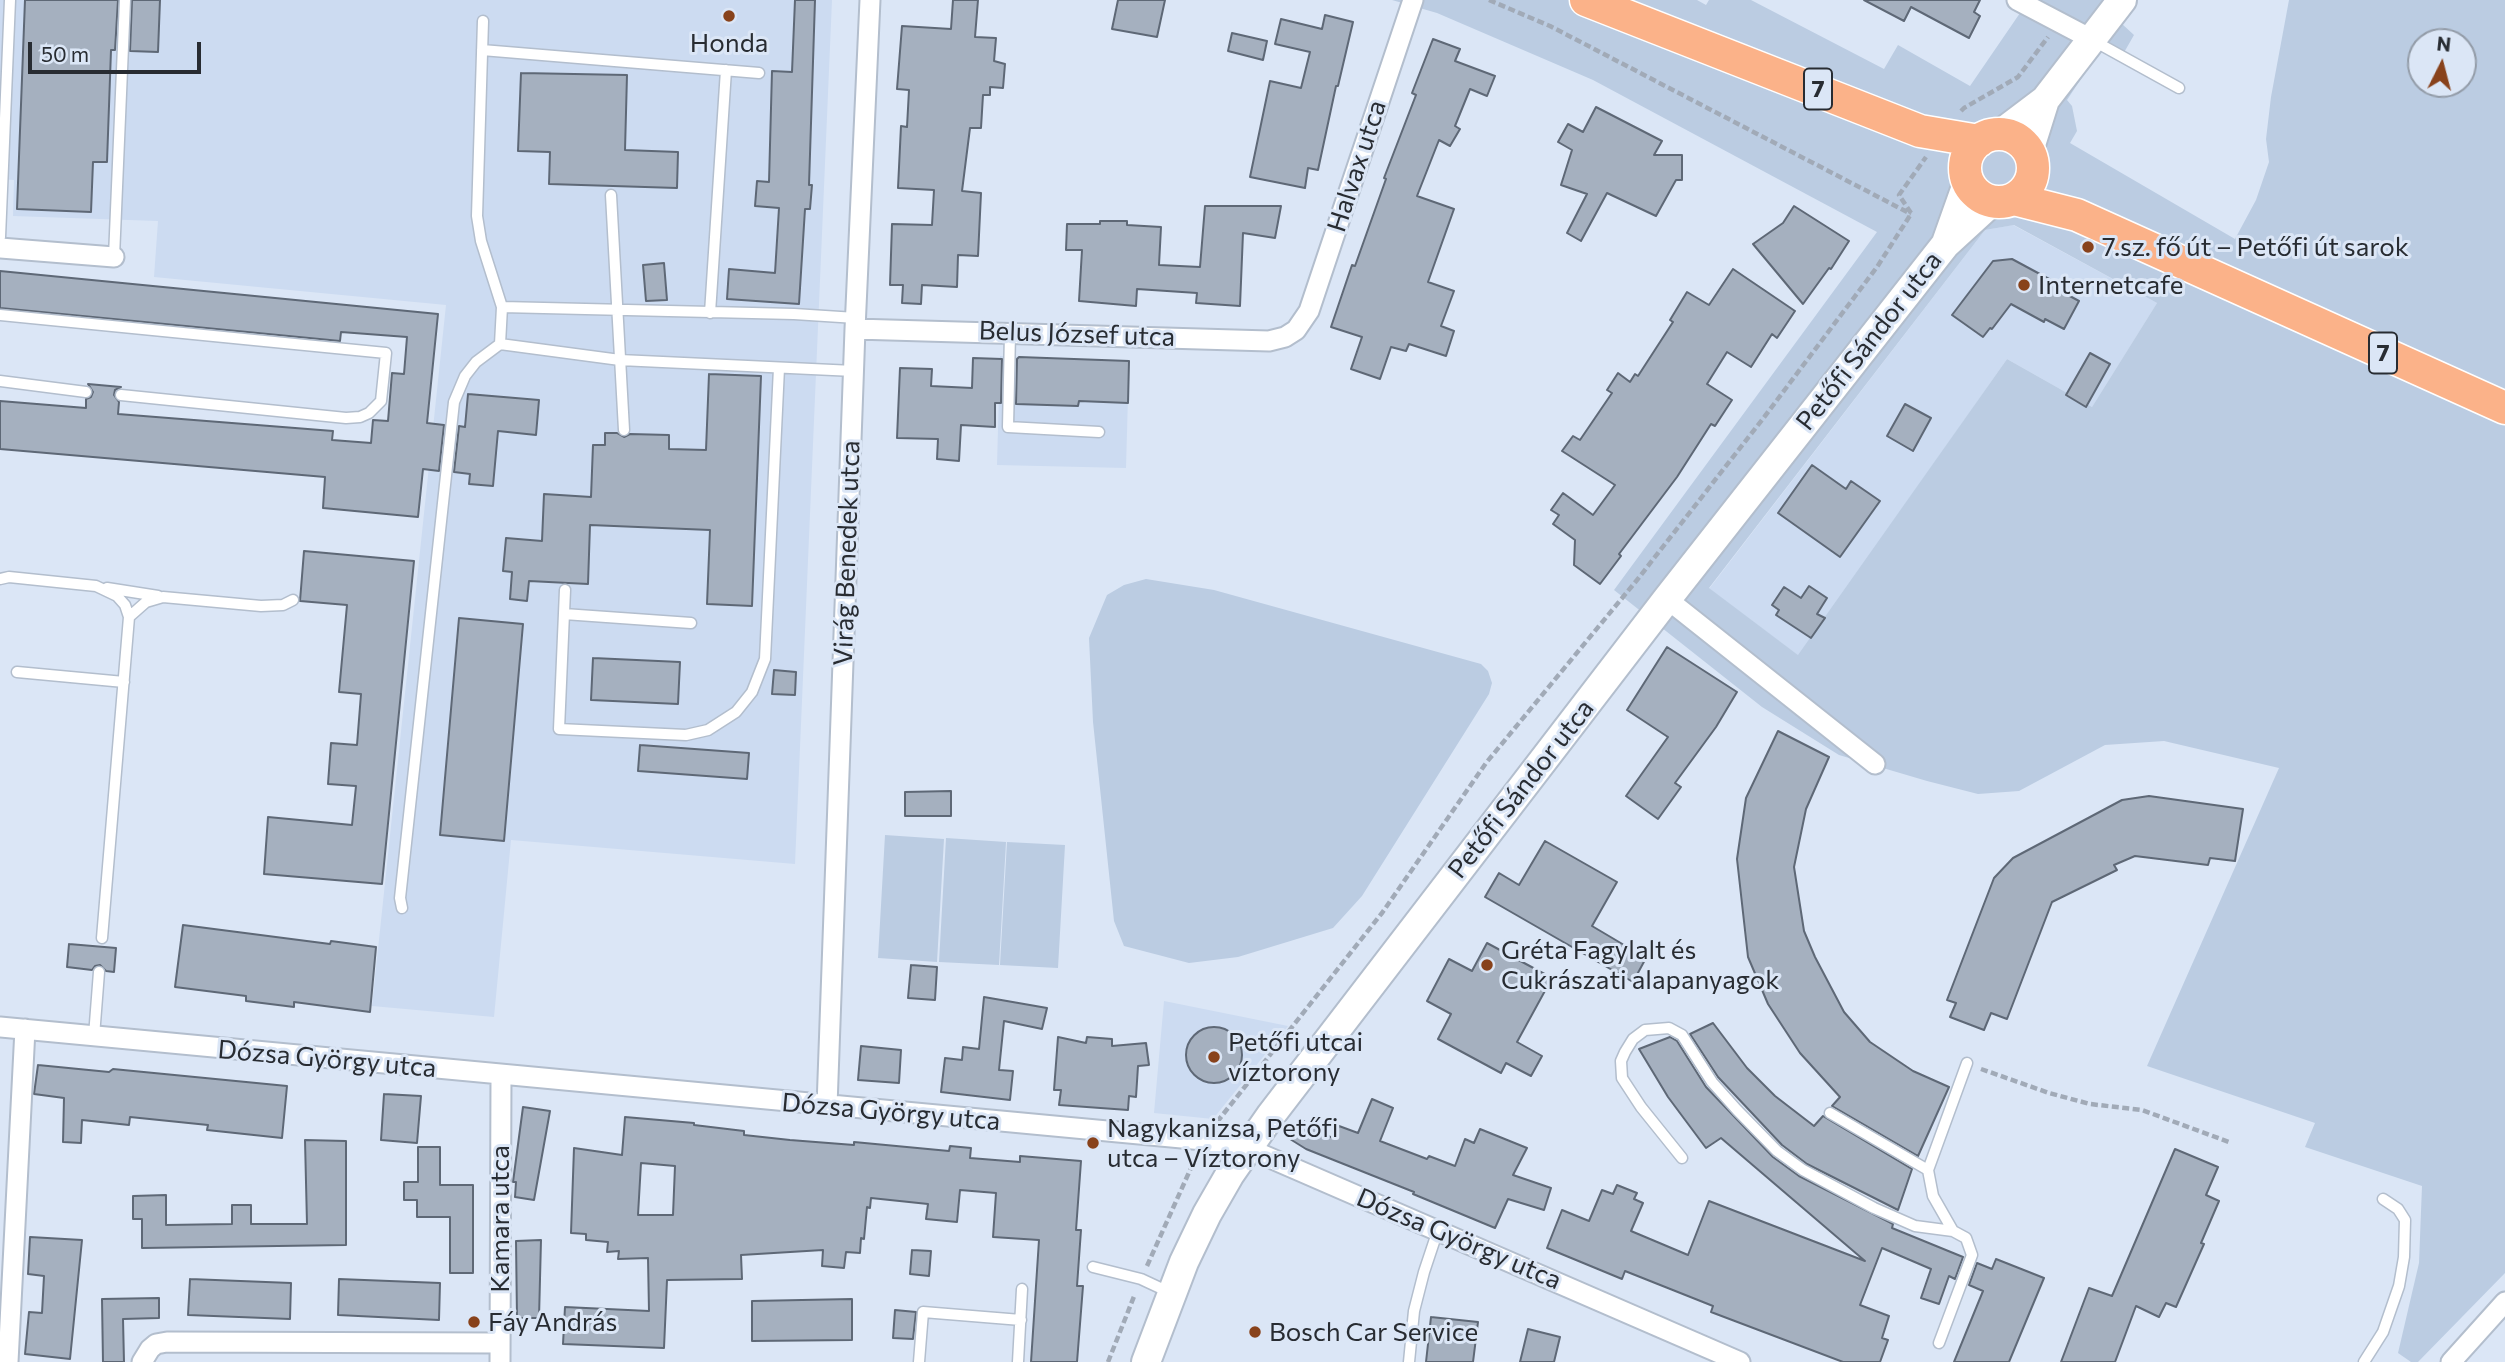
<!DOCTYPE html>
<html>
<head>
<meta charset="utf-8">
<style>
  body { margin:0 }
  #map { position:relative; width:2505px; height:1362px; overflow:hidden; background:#dbe6f6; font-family:Commissioner,sans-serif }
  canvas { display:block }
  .north { position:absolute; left:2407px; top:28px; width:70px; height:70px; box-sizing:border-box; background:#dbe6f6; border:2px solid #939ca8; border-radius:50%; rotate:6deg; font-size:19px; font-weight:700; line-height:28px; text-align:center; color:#282c32 }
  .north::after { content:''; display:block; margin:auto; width:24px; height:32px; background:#88421b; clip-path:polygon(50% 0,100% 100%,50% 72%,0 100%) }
  .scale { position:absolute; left:28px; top:42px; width:173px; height:32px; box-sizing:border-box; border:4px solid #282c32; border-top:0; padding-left:9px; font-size:21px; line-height:24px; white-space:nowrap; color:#282c32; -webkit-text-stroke:5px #dbe6f6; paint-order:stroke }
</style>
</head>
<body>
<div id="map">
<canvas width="2505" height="1362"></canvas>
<div class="north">N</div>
<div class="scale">50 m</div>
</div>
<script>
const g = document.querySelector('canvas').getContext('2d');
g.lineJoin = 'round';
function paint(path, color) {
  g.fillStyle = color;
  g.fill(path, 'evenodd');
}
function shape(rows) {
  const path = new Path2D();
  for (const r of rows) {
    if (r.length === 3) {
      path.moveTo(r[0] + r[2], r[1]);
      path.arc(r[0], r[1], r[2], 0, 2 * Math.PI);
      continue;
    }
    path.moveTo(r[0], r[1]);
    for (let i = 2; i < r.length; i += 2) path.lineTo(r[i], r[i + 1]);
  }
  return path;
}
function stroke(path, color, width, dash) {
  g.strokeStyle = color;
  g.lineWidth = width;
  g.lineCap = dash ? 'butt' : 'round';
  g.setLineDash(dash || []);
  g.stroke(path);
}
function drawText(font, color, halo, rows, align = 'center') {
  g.font = font + ' Commissioner,sans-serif';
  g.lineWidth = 6;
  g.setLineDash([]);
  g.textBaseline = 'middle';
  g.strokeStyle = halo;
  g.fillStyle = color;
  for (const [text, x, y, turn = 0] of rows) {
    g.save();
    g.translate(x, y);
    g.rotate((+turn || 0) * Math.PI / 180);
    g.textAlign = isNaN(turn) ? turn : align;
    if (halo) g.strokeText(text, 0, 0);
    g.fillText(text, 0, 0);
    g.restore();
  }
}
const built = shape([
  [0,0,832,0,795,864,511,840,494,1017,372,1006,446,305,154,277,158,221,13,216,14,180,0,179],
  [2013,225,2157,303,2092,407,2007,359,1799,656,1709,589,1985,230],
  [1000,356,1129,361,1126,468,997,465],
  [1164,1001,1288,1026,1213,1119,1154,1113]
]);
const green = shape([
  [1392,0,1697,0,1706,5,1709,0,1751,0,1884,69,1898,45,1970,86,2020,13,2032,0,2138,0,2121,23,2134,35,2122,56,2100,50,2067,100,2072,106,2077,131,2070,143,2235,239,2256,200,2269,162,2266,139,2271,97,2289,0,2505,0,2505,1273,2418,1362,2411,1362,2398,1353,2419,1263,2422,1186,2305,1147,2315,1123,2147,1066,2279,768,2164,741,2105,745,2019,791,1978,794,1927,781,1839,755,1762,707,1614,590,1877,232,1593,80,1437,13],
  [2421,42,2463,42,2463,84,2421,84],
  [2014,225,2157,303,2092,407,2007,359,1798,655,1709,588,1985,230],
  [1146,579,1214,590,1481,664,1488,671,1492,683,1489,694,1362,896,1333,928,1238,957,1189,963,1124,946,1114,921,1093,722,1089,638,1107,595,1124,585],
  [885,835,944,839,937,962,878,958],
  [946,838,1006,842,999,965,939,962],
  [1007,842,1065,845,1058,968,1000,965]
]);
const building = shape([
  [25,0,118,0,115,50,111,50,107,162,93,162,91,212,17,209,25,0],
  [132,0,160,0,158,52,130,51,132,0],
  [795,0,815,0,809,185,812,185,810,209,805,209,799,304,727,299,729,269,775,273,779,208,755,206,757,181,769,182,772,71,792,72,795,0],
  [953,0,978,0,975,37,996,38,994,61,1005,64,1003,88,990,87,990,95,983,95,981,128,970,128,962,191,981,193,978,256,958,255,957,287,922,285,921,304,902,303,903,285,890,285,892,224,932,225,934,190,898,188,901,126,907,127,909,90,897,89,902,26,951,29,953,0],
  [1118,0,1165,0,1157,37,1112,29,1118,0],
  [1864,0,1980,0,1974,12,1980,16,1969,38,1911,7,1904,21,1864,0],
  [1325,15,1353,22,1338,86,1336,86,1318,170,1308,168,1305,188,1250,177,1270,81,1301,88,1310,52,1275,44,1281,19,1322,29,1325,15],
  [1232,33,1267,41,1263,60,1228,51,1232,33],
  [1433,39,1460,49,1455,61,1495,76,1487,96,1470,89,1455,126,1460,129,1450,146,1439,140,1417,196,1454,209,1428,282,1454,291,1441,326,1454,331,1446,356,1409,344,1406,351,1391,347,1380,379,1351,369,1362,337,1331,327,1352,265,1355,266,1386,179,1384,178,1416,95,1412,93,1433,39],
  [521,73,627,75,625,150,678,152,677,188,549,184,550,152,518,151,521,73],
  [1596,107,1662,141,1654,155,1682,155,1682,180,1676,180,1656,216,1607,193,1581,241,1567,233,1587,194,1561,185,1572,150,1558,142,1568,124,1583,132,1596,107],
  [1205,206,1281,206,1275,238,1243,233,1240,306,1196,303,1197,293,1137,289,1136,306,1079,301,1082,250,1066,250,1067,224,1100,224,1100,221,1127,221,1127,225,1161,227,1159,265,1200,267,1205,206],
  [1794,206,1849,241,1831,269,1829,268,1803,304,1753,244,1783,223,1794,206],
  [2012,259,2051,280,2068,291,2066,294,2079,301,2064,329,2045,319,2044,322,2011,304,1992,329,1990,328,1983,337,1952,315,1993,261,2012,259],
  [664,263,667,300,646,301,643,265,664,263],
  [1733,269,1795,311,1777,338,1772,334,1751,367,1727,352,1707,384,1732,400,1715,426,1711,424,1677,477,1619,554,1621,556,1600,584,1574,565,1575,540,1553,524,1559,515,1551,510,1563,493,1593,515,1615,485,1562,451,1573,436,1580,440,1612,393,1607,390,1618,373,1630,382,1635,374,1638,376,1673,322,1670,320,1687,292,1709,305,1733,269],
  [0,271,438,314,427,423,444,425,439,471,423,469,418,517,323,508,325,477,0,449,0,401,86,408,86,399,91,397,93,392,88,384,121,387,115,390,114,395,119,402,118,414,333,431,332,440,371,443,373,420,388,421,392,373,404,374,407,337,341,332,340,341,0,308,0,271],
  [2090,353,2110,364,2086,407,2066,395,2090,353],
  [1019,357,1129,361,1128,403,1079,401,1078,406,1016,404,1017,359,1019,357],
  [973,358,1002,359,1001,403,995,403,995,427,961,425,959,461,937,459,938,439,897,438,900,368,932,369,931,386,972,388,973,358],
  [709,374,761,376,752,606,707,604,710,530,590,525,588,584,529,581,527,601,510,599,512,572,503,571,506,538,542,541,544,494,591,497,593,445,605,445,605,433,617,433,624,437,630,434,669,435,669,449,706,450,709,374],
  [468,394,539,400,536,435,498,431,493,486,469,484,470,474,454,472,459,426,465,427,468,394],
  [1905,404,1931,418,1913,451,1887,436,1905,404],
  [1812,465,1846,489,1851,481,1880,501,1840,557,1778,513,1812,465],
  [304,551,414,561,382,884,264,874,268,817,352,825,356,786,328,784,331,743,357,745,361,694,339,692,347,605,300,601,304,551],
  [1809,586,1827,598,1817,614,1825,618,1811,638,1776,615,1779,610,1772,605,1784,587,1801,598,1809,586],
  [459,618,523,624,504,841,440,835,459,618],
  [1667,647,1737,692,1716,727,1675,783,1681,787,1658,819,1626,796,1668,737,1627,710,1667,647],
  [593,658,680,662,678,704,591,700,593,658],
  [774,670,796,672,795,695,772,694,774,670],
  [1778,731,1829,757,1806,809,1794,867,1804,931,1815,957,1844,1012,1870,1042,1913,1071,1949,1087,1918,1156,1832,1106,1840,1097,1800,1053,1768,1004,1748,957,1737,859,1746,798,1778,731],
  [640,745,749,753,747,779,638,771,640,745],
  [951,791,951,816,905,816,905,792,951,791],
  [2149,796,2243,809,2235,861,2210,858,2208,865,2135,856,2114,865,2117,870,2052,902,2007,1019,1991,1013,1984,1030,1950,1017,1956,1003,1947,1000,1994,878,2013,858,2122,800,2149,796],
  [1545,841,1617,882,1592,926,1646,958,1633,982,1485,897,1499,873,1519,885,1545,841],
  [183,925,330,944,331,941,376,947,370,1012,294,1002,294,1007,246,1001,246,996,175,987,183,925],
  [1487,943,1552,978,1517,1042,1542,1056,1531,1076,1506,1063,1501,1073,1438,1039,1451,1014,1427,1001,1449,959,1472,971,1487,943],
  [69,944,116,948,114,972,106,971,100,965,95,966,92,970,67,967,69,944],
  [911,965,937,967,935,1000,908,998,911,965],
  [984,997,1047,1008,1042,1029,1004,1021,999,1070,1013,1071,1010,1100,941,1092,945,1058,962,1060,963,1047,979,1049,984,997],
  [1713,1023,1747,1068,1775,1096,1814,1126,1823,1116,1912,1169,1898,1210,1807,1164,1782,1145,1718,1077,1690,1034,1713,1023],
  [1214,1055,28],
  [1058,1037,1086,1043,1087,1037,1112,1039,1112,1046,1146,1043,1149,1065,1138,1066,1136,1097,1129,1096,1128,1110,1059,1105,1061,1090,1054,1090,1058,1037],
  [1670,1037,1677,1041,1706,1087,1773,1157,1799,1176,1893,1224,1892,1228,1963,1257,1955,1279,1949,1276,1939,1304,1921,1298,1931,1269,1882,1248,1860,1305,1889,1316,1882,1338,1888,1340,1880,1362,1843,1362,1711,1312,1713,1306,1625,1271,1622,1279,1547,1248,1562,1210,1589,1221,1602,1190,1613,1194,1617,1185,1637,1193,1634,1199,1643,1203,1631,1231,1688,1255,1709,1201,1865,1261,1721,1138,1706,1148,1668,1097,1639,1049,1670,1037],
  [861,1046,901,1050,899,1083,858,1080,861,1046],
  [38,1065,109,1072,113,1069,287,1086,282,1138,207,1130,208,1125,130,1117,129,1125,82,1120,81,1143,63,1142,64,1098,34,1094,38,1065],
  [384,1094,421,1096,417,1143,381,1140,384,1094],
  [1372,1099,1393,1108,1380,1141,1427,1159,1429,1156,1455,1166,1465,1139,1474,1143,1480,1129,1527,1148,1513,1175,1551,1188,1544,1210,1508,1199,1495,1228,1413,1194,1414,1192,1306,1149,1290,1139,1302,1120,1334,1139,1339,1126,1358,1133,1372,1099],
  [523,1107,550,1111,534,1200,515,1197,516,1182,513,1182,523,1107],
  [625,1117,694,1123,694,1125,744,1131,744,1135,790,1140,854,1145,854,1142,949,1151,950,1146,971,1148,970,1158,1020,1162,1020,1156,1081,1161,1076,1230,1081,1230,1077,1286,1083,1286,1077,1362,1031,1362,1039,1240,993,1237,996,1193,960,1190,957,1222,926,1219,928,1204,871,1198,870,1208,867,1207,864,1239,861,1238,860,1253,846,1252,844,1268,822,1266,823,1250,741,1255,742,1279,667,1280,664,1348,563,1344,565,1307,649,1311,648,1258,618,1259,619,1251,607,1252,608,1242,586,1240,586,1234,571,1233,574,1148,622,1155,625,1117],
  [641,1163,675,1166,673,1215,638,1215,641,1163],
  [305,1140,346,1141,346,1245,142,1248,142,1219,133,1219,133,1196,166,1195,166,1225,232,1224,232,1205,251,1205,251,1224,307,1224,305,1140],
  [418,1147,440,1147,440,1185,473,1185,473,1273,450,1273,450,1217,417,1217,417,1200,404,1200,404,1182,418,1182,418,1147],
  [2175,1149,2218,1167,2206,1195,2219,1201,2201,1243,2204,1244,2176,1307,2166,1303,2159,1317,2136,1306,2115,1362,2061,1362,2089,1288,2112,1296,2175,1149],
  [30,1237,82,1240,70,1359,25,1354,29,1312,42,1313,44,1276,28,1274,30,1237],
  [541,1240,539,1318,517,1318,516,1241,541,1240],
  [912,1250,931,1251,929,1276,910,1274,912,1250],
  [1996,1259,2044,1278,2009,1362,1954,1362,1983,1291,1969,1285,1977,1263,1992,1269,1996,1259],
  [190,1279,291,1283,290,1319,188,1315,190,1279],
  [339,1279,440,1283,439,1320,338,1315,339,1279],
  [159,1298,159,1318,123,1319,124,1362,103,1362,102,1299,159,1298],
  [852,1299,852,1340,752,1341,752,1301,852,1299],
  [895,1310,916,1312,913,1339,893,1338,895,1310],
  [1431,1317,1478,1322,1473,1362,1426,1362,1431,1317],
  [1528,1329,1560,1337,1554,1362,1520,1362,1528,1329]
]);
const path = shape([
  [1489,0,1550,26,1911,214],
  [1961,111,1964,108,2018,77,2048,37],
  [1911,213,1899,195,1926,157],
  [1981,1069,2049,1093,2090,1104,2142,1110,2229,1142],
  [1217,1122,1382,913,1486,763,1637,580,1765,416,1877,267,1911,214],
  [1147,1266,1195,1159],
  [1108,1362,1135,1294]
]);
const lane = shape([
  [483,21,477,216,481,241,502,307,794,314,856,318],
  [2094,41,2179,88],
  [482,50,759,73],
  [611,195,624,430],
  [0,237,10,0],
  [114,257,125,0],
  [710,313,726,70],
  [0,315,386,353,381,401,369,413,360,417,346,418,121,395],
  [1010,333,1008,427,1099,432],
  [500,344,502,307],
  [0,381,86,392],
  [0,579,9,577,96,586,117,596,125,605,129,617,102,938],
  [107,588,158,596],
  [565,590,559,729,686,735,708,730,736,712,752,692,765,659,779,368],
  [564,614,691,623],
  [129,617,146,602,163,597,261,606,283,605,293,600],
  [17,672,124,682],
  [402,908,400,898,454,402,465,376,476,362,500,344,620,360,854,371],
  [94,1036,99,972],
  [1830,1113,1928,1170],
  [1682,1158,1641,1107,1622,1078,1621,1061,1625,1052,1633,1039,1645,1030,1669,1028,1682,1035,1712,1082,1737,1110,1777,1151,1803,1170,1874,1208,1915,1226,1953,1231,1966,1238,1972,1255,1939,1343],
  [1953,1231,1933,1196,1928,1170,1967,1063],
  [1093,1267,1141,1279,1171,1293],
  [919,1362,923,1312,1021,1320],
  [1018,1362,1022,1289],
  [1409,1362,1414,1311,1424,1272,1438,1230],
  [2364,1362,2383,1332,2399,1286,2404,1257,2405,1220,2398,1209,2383,1199]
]);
const street = shape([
  [2017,0,2093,40],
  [0,248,114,257],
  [855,329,1269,341,1285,337,1296,330,1309,311,1413,0],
  [1667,599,1875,764],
  [0,1027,1203,1140,1247,1148,1740,1362],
  [827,1106,855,329,870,0],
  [8,1362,25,1029],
  [142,1362,150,1349,156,1344,167,1342,500,1343],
  [500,1362,501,1075],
  [2451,1362,2505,1302]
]);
const secondary = shape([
  [2000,134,2045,100,2122,0],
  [2029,151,2045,100],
  [1946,243,1968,181],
  [1146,1362,1184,1262,1207,1214,1230,1174,1271,1115,1667,599,1945,245,1992,202]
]);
const primary = shape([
  [1586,0,1920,131,1979,141],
  [1999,168,34],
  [2014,199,2077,215,2505,408]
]);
const markers = [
  [729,16,7,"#88421b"],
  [2088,247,7,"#88421b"],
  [2024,285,7,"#88421b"],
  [1487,965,7,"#88421b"],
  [1214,1057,7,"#88421b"],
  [1093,1143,7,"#88421b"],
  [474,1322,7,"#88421b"],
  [1255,1332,7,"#88421b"]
];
const shields = [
  [1818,89,28],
  [2383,353,28]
];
const shieldNames = [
  ["7",1818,89],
  ["7",2383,353]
];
const poiNames = [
  ["Honda",729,43,"center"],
  ["7.sz. fő út – Petőfi út sarok",2102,247],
  ["Internetcafe",2038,285],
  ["Gréta Fagylalt és",1501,950],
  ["Cukrászati alapanyagok",1501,980],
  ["Petőfi utcai",1228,1042],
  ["víztorony",1228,1072],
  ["Nagykanizsa, Petőfi",1107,1128],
  ["utca – Víztorony",1107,1158],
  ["Fáy András",488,1322],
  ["Bosch Car Service",1269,1332]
];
const streetNames = [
  ["Halvax utca",1357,166,-72],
  ["Belus József utca",1077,334,2],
  ["Petőfi Sándor utca",1869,341,-52],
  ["Virág Benedek utca",847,553,-88],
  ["Petőfi Sándor utca",1521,789,-52],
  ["Dózsa György utca",327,1059,5],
  ["Dózsa György utca",891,1112,5],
  ["Kamara utca",500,1219,-90],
  ["Dózsa György utca",1459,1239,23]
];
paint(built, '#ccdbf1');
paint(green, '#bbcce2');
paint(building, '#a5b0bf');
stroke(building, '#5e6876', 2);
stroke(lane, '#b3becd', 13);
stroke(street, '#b3becd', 23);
stroke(secondary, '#b3becd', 32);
stroke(primary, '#fff', 35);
stroke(path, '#a1aab7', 4.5, [7, 3.5]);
stroke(lane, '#fff', 10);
stroke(street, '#fff', 19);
stroke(secondary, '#fff', 28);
stroke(primary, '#fbb289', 32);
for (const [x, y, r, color] of markers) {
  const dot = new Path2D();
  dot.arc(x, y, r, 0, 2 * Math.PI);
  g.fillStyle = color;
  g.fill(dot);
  stroke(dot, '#dbe6f6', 2.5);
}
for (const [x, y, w] of shields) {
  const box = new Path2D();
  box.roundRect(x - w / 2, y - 20.5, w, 41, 5);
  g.fillStyle = '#dbe6f6';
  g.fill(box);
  stroke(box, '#282c32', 2);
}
drawText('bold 24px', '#282c32', null, shieldNames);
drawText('26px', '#282c32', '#dbe6f6', poiNames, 'left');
drawText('26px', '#282c32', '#dbe6f6', streetNames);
</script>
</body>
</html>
